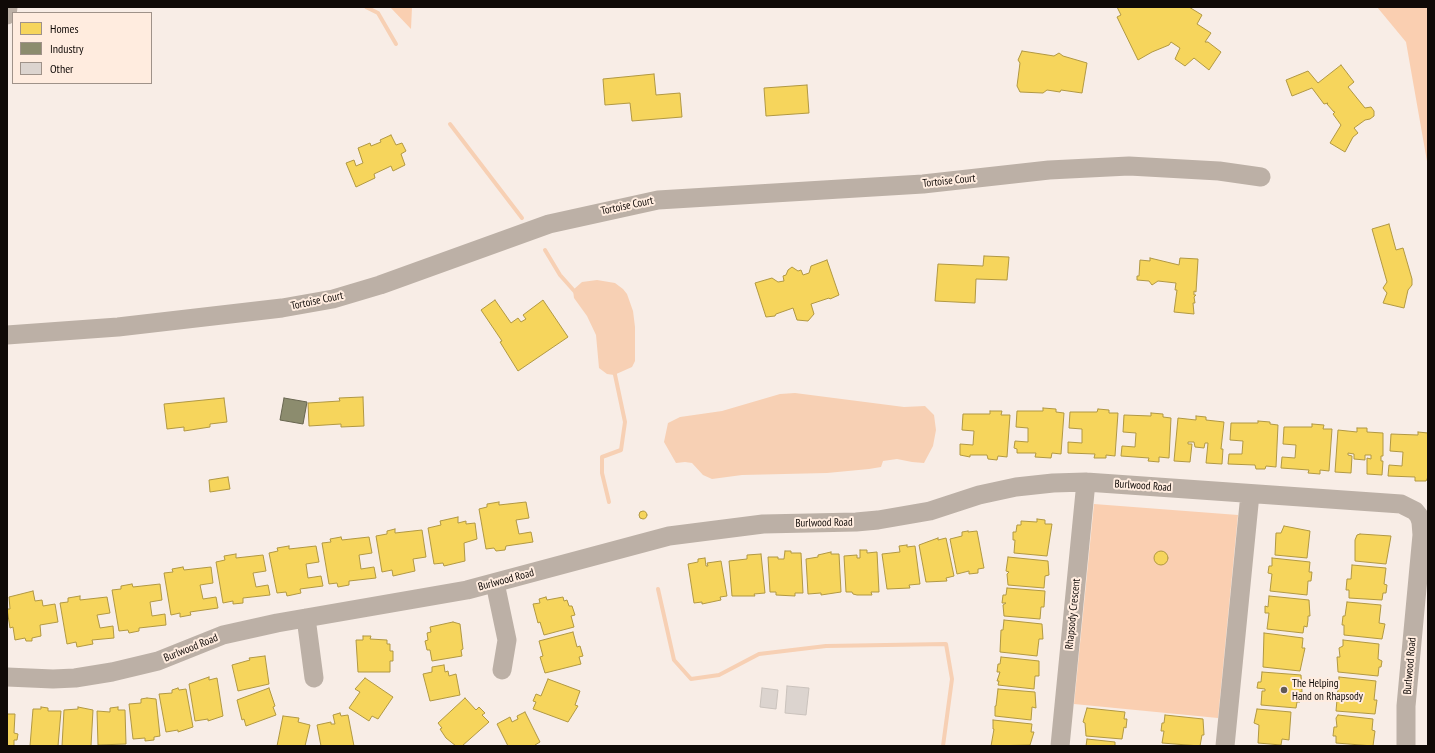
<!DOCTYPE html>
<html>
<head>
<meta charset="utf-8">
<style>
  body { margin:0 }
  #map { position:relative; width:1435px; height:753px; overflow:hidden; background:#f8ede6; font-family:"PT Sans Narrow",sans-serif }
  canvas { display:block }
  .frame { position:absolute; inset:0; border:8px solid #100a07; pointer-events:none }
  .legend { position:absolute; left:12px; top:12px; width:140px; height:72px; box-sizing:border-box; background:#ffecdf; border:1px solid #9f9289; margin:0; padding:5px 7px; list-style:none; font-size:12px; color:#100a07 }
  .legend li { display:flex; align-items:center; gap:8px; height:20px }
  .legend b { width:20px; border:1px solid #9f9289 }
</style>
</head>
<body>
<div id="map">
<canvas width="1435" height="753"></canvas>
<div class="frame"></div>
<ul class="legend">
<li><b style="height:11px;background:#f6d55c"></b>Homes</li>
<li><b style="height:11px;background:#8c8c6e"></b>Industry</li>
<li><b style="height:11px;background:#dcd4cf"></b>Other</li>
</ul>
</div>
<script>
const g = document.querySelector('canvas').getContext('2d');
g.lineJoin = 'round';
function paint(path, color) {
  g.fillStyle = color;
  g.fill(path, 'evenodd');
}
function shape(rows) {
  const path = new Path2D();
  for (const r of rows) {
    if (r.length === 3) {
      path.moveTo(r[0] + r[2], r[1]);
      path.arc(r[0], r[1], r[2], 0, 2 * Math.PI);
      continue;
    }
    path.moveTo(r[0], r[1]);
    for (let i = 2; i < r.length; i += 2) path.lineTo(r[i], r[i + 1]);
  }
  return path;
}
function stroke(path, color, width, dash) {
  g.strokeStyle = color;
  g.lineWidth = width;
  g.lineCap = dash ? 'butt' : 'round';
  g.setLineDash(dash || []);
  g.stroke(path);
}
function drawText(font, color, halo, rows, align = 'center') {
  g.font = font + ' "PT Sans Narrow",sans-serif';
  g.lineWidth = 4;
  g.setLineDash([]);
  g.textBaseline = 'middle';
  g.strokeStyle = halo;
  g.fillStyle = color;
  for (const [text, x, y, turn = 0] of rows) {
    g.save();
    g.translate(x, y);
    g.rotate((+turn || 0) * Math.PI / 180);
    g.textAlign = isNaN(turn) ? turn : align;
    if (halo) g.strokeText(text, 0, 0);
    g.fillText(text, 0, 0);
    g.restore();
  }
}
const green = shape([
  [390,7,412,7,411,29],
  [1377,7,1428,7,1428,167,1406,42],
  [1094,504,1238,515,1218,718,1074,704]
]);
const water = shape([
  [597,280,615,283,623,289,627,294,633,311,635,327,635,361,632,367,614,375,607,374,599,368,596,335,587,316,574,298,573,290,582,282],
  [795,393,904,407,925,406,934,415,936,430,933,446,924,463,912,462,897,459,883,461,881,467,869,469,827,473,742,475,712,479,703,475,692,463,685,462,676,463,664,442,668,423,680,417,722,411,780,394]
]);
const homes = shape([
  [1117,7,1189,7,1202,15,1197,24,1211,33,1205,42,1208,42,1221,52,1209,70,1194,58,1185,66,1175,59,1180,48,1171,42,1169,45,1152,52,1138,60,1117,17,1121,15,1117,7],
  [1022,51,1054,56,1059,53,1063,56,1087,63,1082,93,1061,90,1060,92,1047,90,1043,93,1020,92,1017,86,1020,63,1018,60,1022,51],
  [1341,65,1354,82,1348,87,1365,108,1371,107,1374,111,1374,116,1370,119,1365,120,1354,128,1358,133,1353,137,1345,152,1330,143,1341,125,1333,114,1335,112,1334,112,1327,104,1328,103,1324,104,1312,88,1292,96,1286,80,1308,71,1318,83,1341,65],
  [654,74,656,95,680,93,682,117,632,121,630,103,605,105,603,79,654,74],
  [807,85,809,113,766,116,764,88,807,85],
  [391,135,396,145,402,143,406,151,401,154,405,165,393,171,391,166,374,174,375,178,356,187,346,163,354,160,356,166,363,163,358,148,370,143,371,146,381,142,380,140,391,135],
  [1389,224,1396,250,1403,248,1412,279,1412,285,1408,290,1404,308,1383,303,1387,293,1383,288,1387,282,1372,229,1389,224],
  [984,256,1009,257,1007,280,976,279,975,303,935,301,938,264,983,266,984,256],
  [1150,258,1179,265,1180,258,1198,259,1196,292,1194,291,1194,295,1196,295,1194,297,1195,303,1193,303,1194,314,1174,312,1177,290,1175,290,1176,283,1158,281,1152,285,1149,281,1137,280,1137,276,1139,276,1140,260,1150,261,1150,258],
  [827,260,839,295,830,299,829,298,811,304,814,314,808,321,797,320,793,308,776,314,775,316,766,317,755,283,772,278,778,282,784,281,783,276,786,275,788,270,792,267,798,271,801,270,803,275,809,273,811,266,827,260],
  [495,300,511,323,518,318,521,322,526,319,523,315,543,300,568,337,518,371,500,342,502,341,481,310,495,300],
  [363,397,364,426,341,427,341,424,309,426,308,403,340,401,339,398,363,397],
  [224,398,227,422,210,424,210,427,184,431,184,427,167,429,164,404,224,398],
  [1043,408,1056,409,1056,412,1064,413,1061,454,1052,453,1051,458,1035,457,1036,453,1017,453,1017,449,1014,448,1015,441,1028,442,1028,428,1016,427,1017,411,1043,411,1043,408],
  [1098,409,1109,410,1109,413,1118,413,1115,456,1106,455,1106,458,1094,458,1095,454,1068,453,1068,442,1082,443,1082,429,1069,428,1070,412,1097,412,1098,409],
  [990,411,1002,411,1001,415,1010,415,1007,457,998,456,997,460,988,459,987,455,970,455,970,457,960,455,960,444,973,445,974,431,962,430,963,414,990,414,990,411],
  [1151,413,1163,414,1163,417,1171,418,1169,458,1159,457,1159,462,1148,461,1149,458,1121,456,1122,446,1135,447,1136,433,1123,432,1124,415,1151,416,1151,413],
  [1196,416,1206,417,1206,420,1224,422,1221,449,1223,449,1222,464,1206,463,1208,443,1205,443,1204,448,1195,447,1194,442,1188,442,1188,444,1192,444,1190,462,1174,461,1178,418,1196,420,1196,416],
  [1258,421,1270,422,1270,424,1278,425,1276,467,1266,466,1265,469,1256,469,1255,465,1228,464,1229,454,1242,454,1243,441,1230,440,1231,423,1258,423,1258,421],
  [1312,424,1324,425,1323,429,1332,429,1329,471,1320,470,1320,474,1308,473,1309,470,1281,468,1282,457,1295,458,1296,445,1283,444,1284,427,1312,427,1312,424],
  [1357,428,1367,428,1367,432,1383,433,1383,456,1381,456,1381,461,1383,461,1382,475,1367,474,1367,458,1371,459,1371,455,1365,455,1365,460,1354,459,1354,454,1348,453,1348,455,1352,456,1351,473,1335,472,1338,430,1357,432,1357,428],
  [1418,432,1428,433,1428,477,1426,481,1415,481,1415,477,1388,476,1389,465,1402,466,1403,452,1390,451,1391,434,1418,435,1418,432],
  [228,477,230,489,210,492,209,480,228,477],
  [499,502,499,505,526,502,529,518,516,520,519,534,531,532,533,542,506,546,505,550,496,551,494,548,486,549,479,509,487,507,487,504,499,502],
  [643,515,4],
  [458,517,458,523,466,521,466,524,475,523,477,539,464,543,465,561,444,566,443,563,434,564,428,528,441,525,440,521,458,517],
  [1037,519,1045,520,1045,524,1052,524,1047,556,1014,553,1015,540,1013,540,1013,532,1016,532,1017,525,1021,525,1021,521,1037,522,1037,519],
  [1284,526,1310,531,1307,558,1275,555,1276,533,1281,533,1284,526],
  [395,529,395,533,422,530,426,557,413,559,415,571,393,576,392,570,382,572,376,536,387,534,387,531,395,529],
  [968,531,968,532,977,531,984,568,978,569,978,573,969,574,969,571,957,574,950,539,962,536,962,532,968,531],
  [1360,534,1391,536,1386,564,1355,561,1355,540,1357,535,1360,534],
  [341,537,342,540,369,537,372,553,359,555,361,569,374,567,376,578,349,581,349,585,338,587,337,583,329,584,322,543,331,542,330,539,341,537],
  [938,538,938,540,946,538,954,576,946,578,947,581,926,582,919,545,938,538],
  [907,545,907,547,915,546,920,584,909,585,910,588,887,589,882,554,900,552,899,546,907,545],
  [289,546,289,549,316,546,319,562,306,564,308,578,321,576,323,586,300,589,301,593,287,596,286,592,277,593,269,553,278,551,277,548,289,546],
  [860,550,867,550,867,553,877,552,879,592,871,592,872,595,857,595,853,594,852,592,846,592,844,556,857,555,857,558,860,558,860,550],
  [785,551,791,551,791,553,801,553,803,593,795,593,795,596,776,595,776,592,770,592,768,557,778,557,778,559,784,559,785,551],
  [1161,558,7],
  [831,552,831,554,839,554,841,592,821,595,821,593,808,594,806,559,818,557,818,555,831,552],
  [236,554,236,558,263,555,266,571,253,573,256,587,268,585,270,595,243,598,243,603,233,604,233,601,223,603,216,562,225,560,224,556,236,554],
  [761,554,765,593,754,594,755,596,732,596,729,561,747,559,747,555,761,554],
  [1008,557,1048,561,1049,575,1045,576,1044,588,1008,585,1007,574,1009,572,1006,571,1008,557],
  [705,558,706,566,708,566,707,563,721,561,727,596,720,597,721,600,702,604,702,602,694,603,688,564,698,562,698,559,705,558],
  [1272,558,1310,562,1309,572,1312,572,1311,581,1308,581,1307,595,1270,591,1272,574,1268,573,1269,566,1272,566,1272,558],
  [1352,565,1386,568,1384,584,1387,585,1386,593,1383,593,1382,600,1349,598,1349,590,1346,590,1347,579,1351,579,1352,565],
  [183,567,184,570,211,567,213,583,200,585,203,599,216,597,218,608,190,612,191,615,180,617,180,613,171,615,164,573,173,572,172,569,183,567],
  [132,584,133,587,160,584,162,600,150,602,152,616,165,614,166,625,139,628,139,631,129,633,128,630,119,631,112,590,121,589,121,586,132,584],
  [1007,588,1045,591,1044,607,1041,607,1040,619,1004,616,1003,605,1006,603,1002,603,1003,595,1006,595,1007,588],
  [33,591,35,601,42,600,43,606,55,604,58,622,40,625,41,636,32,638,32,641,26,641,25,638,15,640,13,627,10,628,7,609,10,609,9,597,33,591],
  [80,596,80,600,107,597,110,613,97,615,100,628,113,626,114,638,92,640,93,644,77,647,76,642,67,644,60,603,68,602,68,598,80,596],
  [1269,596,1309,600,1310,616,1308,616,1308,620,1307,627,1304,626,1303,633,1267,629,1269,613,1265,613,1265,606,1268,607,1269,596],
  [546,597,547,600,563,597,564,601,567,600,569,606,572,606,575,615,571,616,574,627,544,635,540,622,538,623,533,604,540,603,539,599,546,597],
  [1347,602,1381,605,1379,623,1385,624,1382,639,1344,635,1344,625,1342,625,1343,616,1345,616,1347,602],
  [1004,620,1042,624,1043,639,1039,639,1037,656,1000,652,1001,630,1003,630,1004,620],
  [453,622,460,624,463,649,461,650,462,656,432,661,430,650,427,650,425,641,428,640,427,633,431,632,430,627,453,622],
  [573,632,577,647,580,646,583,656,579,657,581,664,545,673,540,657,543,656,539,641,573,632],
  [1264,633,1303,638,1302,648,1305,648,1300,671,1263,667,1264,633],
  [363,636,371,636,370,639,387,640,387,644,390,644,390,651,393,651,393,661,390,661,390,672,358,672,356,640,363,640,363,636],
  [1343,640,1379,644,1378,659,1382,661,1381,667,1379,667,1378,676,1338,672,1337,657,1340,657,1339,648,1343,646,1343,640],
  [265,656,269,684,238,691,232,665,250,660,249,658,265,656],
  [1001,657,1039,661,1039,676,1035,676,1034,689,998,685,999,681,997,681,1000,672,997,672,998,664,1000,664,1001,657],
  [444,665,445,672,448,671,449,676,456,674,460,695,430,701,423,674,432,672,432,667,444,665],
  [1262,672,1301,675,1302,692,1300,692,1300,702,1297,702,1296,708,1261,705,1262,691,1265,691,1265,689,1257,688,1258,682,1261,682,1262,672],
  [209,677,209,680,217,678,223,716,208,721,208,719,195,721,189,684,209,677],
  [1339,677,1376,681,1374,700,1377,700,1375,714,1336,711,1339,677],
  [365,678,393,697,378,719,372,716,369,721,349,708,360,692,355,689,365,678],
  [548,679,580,691,575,705,578,706,568,722,533,709,536,702,533,701,536,694,541,696,548,679],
  [178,688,179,690,186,689,193,727,178,732,178,730,166,732,159,694,172,693,172,690,178,688],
  [269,688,275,706,273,707,276,715,246,726,244,719,242,720,237,700,269,688],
  [998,689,1035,692,1036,708,1032,707,1031,720,995,716,995,706,996,706,998,689],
  [147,698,156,699,160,736,154,737,154,740,145,741,145,738,133,739,129,704,141,703,141,699,147,698],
  [465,698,476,710,479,707,485,713,482,715,489,722,462,746,456,746,446,738,440,729,442,728,438,723,465,698],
  [41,707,48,708,48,711,61,711,58,746,30,746,33,709,41,709,41,707],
  [78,707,93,710,91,746,62,746,64,710,78,709,78,707],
  [118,707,118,710,125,710,126,744,98,745,97,711,110,712,110,708,118,707],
  [1087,708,1125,712,1124,719,1127,719,1126,728,1124,727,1122,739,1086,736,1085,723,1083,722,1087,708],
  [1257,709,1291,712,1289,740,1282,739,1281,745,1258,743,1259,725,1254,723,1257,709],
  [525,712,540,742,535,745,536,746,508,746,497,724,510,717,512,722,518,719,517,716,525,712],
  [340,713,341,716,348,715,354,746,321,746,317,725,331,722,331,724,335,724,333,715,340,713],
  [7,714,15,714,14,733,18,734,17,740,14,740,14,746,7,746,7,714],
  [1165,715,1203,719,1204,735,1202,735,1200,746,1162,743,1164,731,1161,731,1162,723,1164,723,1165,715],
  [1338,715,1373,719,1372,730,1375,731,1373,746,1336,743,1336,736,1333,736,1334,727,1337,727,1336,718,1338,715],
  [283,716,299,718,298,722,310,725,305,746,277,746,283,716],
  [993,720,1032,724,1031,732,1034,732,1030,745,991,746,994,729,993,729,993,720],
  [1087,739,1115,742,1115,746,1086,746,1087,739]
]);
const industry = shape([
  [284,398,307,402,303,424,280,420,284,398]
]);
const stream = shape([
  [366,7,378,13,396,44],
  [450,124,522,218],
  [545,250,560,275,576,293],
  [609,502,602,473,602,457,621,450,625,422,614,370],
  [658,589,674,660,691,679,719,675,759,654,826,646,946,644,952,679,943,746]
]);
const building = shape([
  [787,686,809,688,806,715,785,713,787,686],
  [762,688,778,690,776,709,760,707,762,688]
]);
const minor = shape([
  [7,15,8,7],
  [7,335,118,327,282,308,333,299,380,285,549,224,658,200,923,184,1049,170,1129,166,1219,171,1261,177],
  [495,583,507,640,502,670],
  [306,618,314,678],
  [7,677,53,679,75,678,112,672,158,661,223,635,277,623,467,590,669,536,763,524,856,522,878,520,930,511,979,495,1016,487,1053,483,1086,482,1401,504,1415,511,1419,516,1421,522,1422,535,1406,706,1406,746],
  [1060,746,1086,482],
  [1225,746,1250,494]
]);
const markers = [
  [1284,690,4,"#615955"]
];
const streetNames = [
  ["Tortoise Court",949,181,-6],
  ["Tortoise Court",627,206,-12],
  ["Tortoise Court",317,301,-12],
  ["Burlwood Road",1143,486,4],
  ["Burlwood Road",824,523,-1],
  ["Burlwood Road",506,580,-15],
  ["Rhapsody Crescent",1073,614,-84],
  ["Burlwood Road",191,648,-22],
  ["Burlwood Road",1410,666,-85]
];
const poiNames = [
  ["The Helping",1292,684],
  ["Hand on Rhapsody",1292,697]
];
paint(green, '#facfb1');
paint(water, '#f7d0b4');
paint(homes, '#f6d55c');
stroke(homes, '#b19842', 1);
paint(industry, '#8c8c6e');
stroke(industry, '#67654f', 1);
stroke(stream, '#f7d0b4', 4);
paint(building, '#dcd4cf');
stroke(building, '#cac2bc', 1);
stroke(minor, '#bcb0a6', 19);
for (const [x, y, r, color] of markers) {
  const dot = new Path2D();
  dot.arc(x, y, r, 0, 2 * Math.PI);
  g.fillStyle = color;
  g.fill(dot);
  stroke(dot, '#ffecdf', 1.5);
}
drawText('11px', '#100a07', '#ffecdf', streetNames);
drawText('11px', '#100a07', '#ffecdf', poiNames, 'left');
</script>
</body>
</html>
